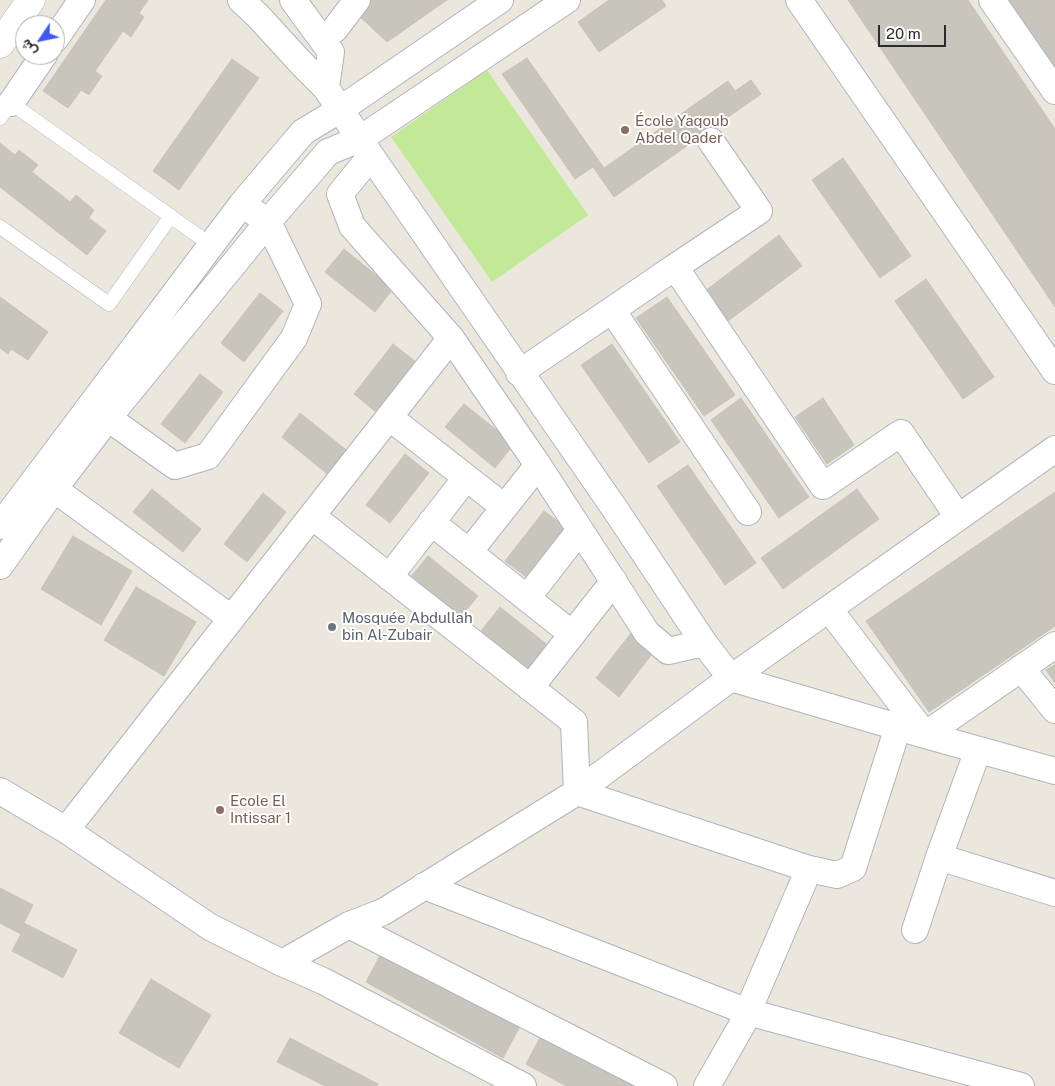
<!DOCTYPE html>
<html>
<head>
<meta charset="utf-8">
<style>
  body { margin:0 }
  #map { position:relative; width:1055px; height:1086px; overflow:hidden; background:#ece7dd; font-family:"Public Sans",Vazirmatn,sans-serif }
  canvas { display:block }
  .north { position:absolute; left:15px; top:15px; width:50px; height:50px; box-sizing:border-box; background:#fff; border:1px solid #aaa; border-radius:50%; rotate:236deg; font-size:14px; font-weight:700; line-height:20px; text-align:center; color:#2b2b2b }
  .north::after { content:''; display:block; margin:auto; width:18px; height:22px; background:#4257f5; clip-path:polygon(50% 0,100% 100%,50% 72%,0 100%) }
  .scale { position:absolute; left:878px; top:25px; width:68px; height:22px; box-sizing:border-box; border:2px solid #2b2b2b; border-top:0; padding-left:6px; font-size:15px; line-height:18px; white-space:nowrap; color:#2b2b2b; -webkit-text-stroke:4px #fff; paint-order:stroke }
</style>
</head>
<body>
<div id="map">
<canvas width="1055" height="1086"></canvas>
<div class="north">ش</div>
<div class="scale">20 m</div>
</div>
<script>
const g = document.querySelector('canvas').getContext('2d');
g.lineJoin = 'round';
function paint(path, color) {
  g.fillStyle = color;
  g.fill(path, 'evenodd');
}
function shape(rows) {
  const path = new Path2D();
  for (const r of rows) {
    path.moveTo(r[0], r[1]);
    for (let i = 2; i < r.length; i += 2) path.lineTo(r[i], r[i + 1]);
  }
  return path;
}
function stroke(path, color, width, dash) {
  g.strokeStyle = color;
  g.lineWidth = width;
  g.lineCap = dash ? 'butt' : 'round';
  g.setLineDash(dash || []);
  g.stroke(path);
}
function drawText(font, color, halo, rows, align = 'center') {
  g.font = font + ' "Public Sans",sans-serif';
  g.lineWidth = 4;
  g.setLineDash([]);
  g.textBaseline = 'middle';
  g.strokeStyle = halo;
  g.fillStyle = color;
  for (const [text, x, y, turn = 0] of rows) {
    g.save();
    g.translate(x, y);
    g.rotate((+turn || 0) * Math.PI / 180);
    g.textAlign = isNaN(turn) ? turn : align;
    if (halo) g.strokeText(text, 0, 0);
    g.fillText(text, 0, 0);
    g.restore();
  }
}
const pitch = shape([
  [487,70,588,215,492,282,391,137]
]);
const building = shape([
  [106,0,148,0,139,13,144,17,131,37,123,31,95,71,102,76,89,95,81,90,68,108,43,91,106,0],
  [369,0,447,0,387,42,358,15,369,0],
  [609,0,662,0,666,6,599,52,578,22,609,0],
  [848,0,968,0,1055,129,1055,307,848,0],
  [1007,0,1055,0,1055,71,1007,0],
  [527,58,604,168,728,81,735,91,751,80,761,94,614,197,593,167,575,179,502,74,527,58],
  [232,59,259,78,179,190,153,171,232,59],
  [0,143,15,155,19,150,38,165,32,172,70,202,76,195,94,210,89,218,106,231,87,255,0,187,0,143],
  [843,158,911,256,880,278,812,180,843,158],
  [779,235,802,266,720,327,697,297,779,235],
  [344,249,393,289,375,312,325,272,344,249],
  [926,279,994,377,963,399,895,301,926,279],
  [260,293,283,311,244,362,221,343,260,293],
  [0,297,48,332,28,360,11,349,8,354,0,348,0,297],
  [667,297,735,395,704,416,636,318,667,297],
  [393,344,416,362,377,413,354,394,393,344],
  [612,344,680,442,649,463,581,365,612,344],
  [200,374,223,392,185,443,161,424,200,374],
  [741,398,809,497,779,518,711,420,741,398],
  [823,398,854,445,827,464,795,417,823,398],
  [464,404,514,444,495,468,445,427,464,404],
  [300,413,350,453,331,477,282,437,300,413],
  [405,454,429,473,390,523,366,505,405,454],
  [688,465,756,563,725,585,657,486,688,465],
  [152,489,201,529,183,552,133,512,152,489],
  [857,489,879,519,783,589,761,558,857,489],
  [1055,492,1055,626,929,712,866,621,1055,492],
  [263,493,286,512,247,562,224,544,263,493],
  [544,511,568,529,529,579,505,561,544,511],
  [73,536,132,571,101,625,41,589,73,536],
  [428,556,478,596,459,619,409,579,428,556],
  [136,587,196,622,164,676,104,640,136,587],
  [500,607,550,647,531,671,481,631,500,607],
  [635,628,658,646,619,697,596,678,635,628],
  [1055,665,1055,683,1046,670,1055,665],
  [0,888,33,905,24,923,77,950,63,978,12,951,21,934,0,923,0,888],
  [383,950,520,1026,503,1058,366,982,383,950],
  [151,979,211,1015,179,1068,119,1033,151,979],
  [543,1032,641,1086,566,1086,526,1064,543,1032],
  [290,1038,378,1084,377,1086,325,1086,277,1062,290,1038]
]);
const service = shape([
  [0,118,11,103,211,245],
  [0,227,109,304,171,216]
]);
const minor = shape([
  [241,0,258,16,302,64,326,88,371,156,617,512,704,643,731,678,925,735,1055,771],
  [293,0,331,52,326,88],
  [799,0,1055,371],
  [992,0,1055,91],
  [335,29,357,0],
  [55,39,82,0],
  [11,103,44,55],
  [371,156,340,194,352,226,451,338,538,465,647,633,668,651,704,643],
  [675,267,759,211,711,141],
  [612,310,675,267,823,486,901,433,958,517],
  [519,373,612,310,748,512],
  [389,417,504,507],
  [108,418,175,466,208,456,294,338,308,304,268,222,255,213],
  [54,489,231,618],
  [312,516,574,722,577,792,809,869,837,875,853,868,898,727],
  [431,522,572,634],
  [0,526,242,204,303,132,341,109,500,0],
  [469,552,538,465],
  [0,566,54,489,108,418,268,222,328,152,360,139,567,0],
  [389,577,466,478],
  [527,598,580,530],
  [829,609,925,735,1055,645],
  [1021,668,1055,710],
  [530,688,614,581],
  [0,791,66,830,210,927,282,963,349,925,383,912,577,792,731,678,1055,449],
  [66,830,451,338],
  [939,857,1055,893],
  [424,886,748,1012,1021,1086],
  [349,925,664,1086],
  [915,930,939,857,978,750],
  [282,963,323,981,523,1086],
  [707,1086,742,1025,809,869]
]);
const secondary = shape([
  [0,44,31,0]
]);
const markers = [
  [625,130,5,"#8d6e63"],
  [332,627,5,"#6b7280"],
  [220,810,5,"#8d6e63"]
];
const educationNames = [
  ["École Yaqoub",635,121],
  ["Abdel Qader",635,138],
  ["Ecole El",230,801],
  ["Intissar 1",230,818]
];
const worshipNames = [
  ["Mosquée Abdullah",342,618],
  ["bin Al-Zubair",342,635]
];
paint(pitch, '#c1e997');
paint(building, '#c8c5bc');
stroke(building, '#c8c3b7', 1);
stroke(service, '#b1b3be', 15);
stroke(minor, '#b1b3be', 28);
stroke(secondary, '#b1b3be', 29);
stroke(service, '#fff', 14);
stroke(minor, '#fff', 26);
stroke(secondary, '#fff', 28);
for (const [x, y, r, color] of markers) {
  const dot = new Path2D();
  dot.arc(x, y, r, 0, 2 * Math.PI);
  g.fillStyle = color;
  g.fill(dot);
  stroke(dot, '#fff', 2);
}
drawText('15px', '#785e54', '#fff', educationNames, 'left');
drawText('15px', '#5b616d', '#fff', worshipNames, 'left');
</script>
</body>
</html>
